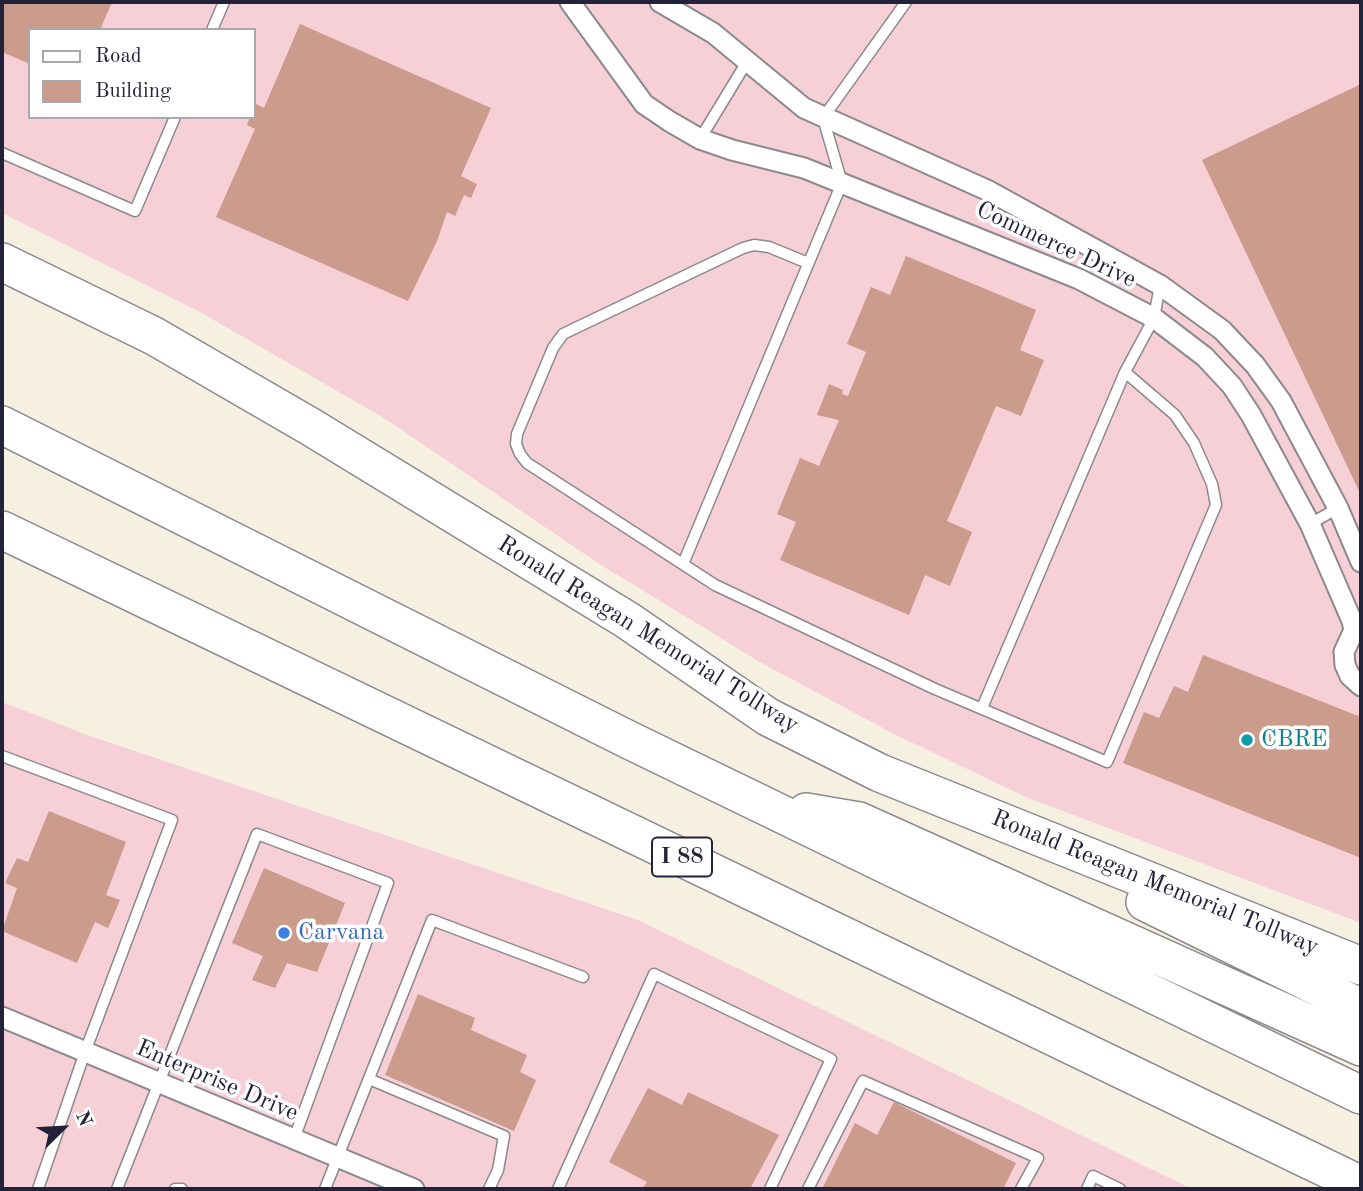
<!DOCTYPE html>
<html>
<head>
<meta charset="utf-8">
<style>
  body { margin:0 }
  #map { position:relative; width:1363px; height:1191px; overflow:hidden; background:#f6f0e0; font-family:"Old Standard TT",serif }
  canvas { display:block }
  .frame { position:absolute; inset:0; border:4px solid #22223b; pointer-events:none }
  .legend { position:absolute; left:28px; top:28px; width:228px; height:91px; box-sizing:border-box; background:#fff; border:2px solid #a7a7b1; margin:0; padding:9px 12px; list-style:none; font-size:21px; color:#22223b }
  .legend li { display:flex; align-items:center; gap:14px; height:35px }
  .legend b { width:35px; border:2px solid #a7a7b1 }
  .north { position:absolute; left:28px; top:1093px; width:70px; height:70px; -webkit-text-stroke:5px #fff; paint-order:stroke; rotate:66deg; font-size:19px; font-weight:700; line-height:28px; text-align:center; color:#22223b }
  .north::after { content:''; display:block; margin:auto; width:24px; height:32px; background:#22223b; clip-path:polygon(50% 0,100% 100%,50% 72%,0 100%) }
</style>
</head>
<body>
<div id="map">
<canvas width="1363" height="1191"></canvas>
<div class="frame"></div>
<ul class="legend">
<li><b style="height:9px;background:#fff"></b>Road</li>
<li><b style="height:19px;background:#cb9b8b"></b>Building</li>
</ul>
<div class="north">N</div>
</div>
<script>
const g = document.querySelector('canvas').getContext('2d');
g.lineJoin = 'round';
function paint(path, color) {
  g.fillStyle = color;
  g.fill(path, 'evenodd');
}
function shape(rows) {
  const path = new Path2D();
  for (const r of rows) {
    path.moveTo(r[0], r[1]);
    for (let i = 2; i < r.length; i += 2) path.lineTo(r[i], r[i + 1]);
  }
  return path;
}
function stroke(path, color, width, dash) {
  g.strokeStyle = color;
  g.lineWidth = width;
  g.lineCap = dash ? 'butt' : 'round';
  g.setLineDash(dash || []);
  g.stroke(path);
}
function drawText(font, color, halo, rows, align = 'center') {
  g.font = font + ' "Old Standard TT",serif';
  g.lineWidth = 7;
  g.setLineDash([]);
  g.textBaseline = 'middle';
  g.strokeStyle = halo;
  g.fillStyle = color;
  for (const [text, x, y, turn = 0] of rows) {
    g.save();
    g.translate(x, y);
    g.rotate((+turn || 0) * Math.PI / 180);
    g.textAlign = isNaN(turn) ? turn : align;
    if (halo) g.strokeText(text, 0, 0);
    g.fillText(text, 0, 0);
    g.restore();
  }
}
const built = shape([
  [2,2,1361,2,1361,923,1026,797,892,733,760,662,598,563,384,418,200,312,2,213],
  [30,30,254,30,254,117,30,117],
  [2,702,90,736,638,920,1192,1189,2,1189]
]);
const building = shape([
  [2,2,112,2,100,30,30,30,30,64,2,52],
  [300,24,491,108,461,176,477,184,471,198,464,195,455,216,447,212,437,241,408,301,216,217,255,129,247,125,250,117,254,117,256,104,264,108],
  [1361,84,1361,495,1202,160],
  [906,256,1036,310,1020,350,1044,360,1021,416,996,406,947,521,972,532,950,586,925,575,909,615,780,560,796,522,777,514,800,458,819,466,839,420,817,415,829,384,843,390,842,394,848,396,866,352,847,344,871,287,890,295],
  [1203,655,1361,717,1361,858,1123,763,1144,712,1159,718,1174,686,1188,692],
  [49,811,126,842,106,895,120,900,108,928,95,922,77,963,2,931,17,888,5,883,17,858,28,862],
  [264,868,345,903,317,972,287,963,275,988,252,980,263,956,232,943],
  [418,994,475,1018,471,1030,527,1055,520,1072,536,1080,514,1131,385,1075],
  [648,1088,682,1105,688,1092,779,1135,750,1189,642,1189,647,1182,609,1162],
  [894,1102,1016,1163,1003,1189,822,1189,855,1123,877,1135]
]);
const lane = shape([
  [212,30,224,2],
  [700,139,748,60],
  [2,153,135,211,175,117],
  [808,263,769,247,754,245,743,248,563,334,553,348,517,434,516,444,520,454,527,463,715,585,935,689,1107,762,1216,505,1212,484,1194,443,1175,415,1125,372],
  [1310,524,1338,508],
  [683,564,842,183,823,118,906,2],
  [982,708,1125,372,1154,318,1160,285],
  [2,756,172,820,85,1052,38,1189],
  [369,1079,504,1136,498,1170,489,1189],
  [117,1189,257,834,388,883,294,1139],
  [175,1189,182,1189],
  [325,1189,432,920,583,977],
  [558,1189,654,974,831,1059,770,1189],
  [808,1189,863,1081,1038,1158,1021,1189],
  [1087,1189,1093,1176,1120,1189]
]);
const street = shape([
  [570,2,644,104,669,121,700,139,732,150,804,168,1079,279,1154,318,1205,357,1232,386,1251,415,1310,524,1352,621,1354,630,1344,652,1345,665,1350,676,1361,686],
  [660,2,713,33,804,108,989,191,1160,285,1222,330,1255,365,1281,401,1338,508,1361,562],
  [2,1017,414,1189]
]);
const highway = shape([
  [2,262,154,336,311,427,627,620,768,717,880,773,1361,966],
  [2,425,627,739,1361,1095],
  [2,530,1361,1185],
  [806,812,859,821,1361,1047],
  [1145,902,1361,1008]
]);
const markers = [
  [1247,740,7,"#0f9aa8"],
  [284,933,7,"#3f7fe0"]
];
const shields = [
  [682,857,60]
];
const shieldNames = [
  ["I 88",682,857]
];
const streetNames = [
  ["Commerce Drive",1056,245,25],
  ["Ronald Reagan Memorial Tollway",648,635,32],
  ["Ronald Reagan Memorial Tollway",1155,883,22],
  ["Enterprise Drive",217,1081,23]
];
const cultureNames = [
  ["CBRE",1261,740]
];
const shopNames = [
  ["Carvana",298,933]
];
paint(built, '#f6cfd7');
paint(building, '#cb9b8b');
stroke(lane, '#8c898e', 13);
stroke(street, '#8c898e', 23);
stroke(highway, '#8c898e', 40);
stroke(lane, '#fff', 10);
stroke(street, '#fff', 19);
stroke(highway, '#fff', 37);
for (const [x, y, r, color] of markers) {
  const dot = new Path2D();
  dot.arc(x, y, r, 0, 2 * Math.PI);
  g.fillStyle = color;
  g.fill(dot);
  stroke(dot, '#fff', 2.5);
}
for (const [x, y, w] of shields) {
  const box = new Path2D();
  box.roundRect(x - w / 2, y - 19.5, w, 39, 5);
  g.fillStyle = '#fff';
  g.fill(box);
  stroke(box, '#22223b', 2);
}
drawText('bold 23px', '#22223b', null, shieldNames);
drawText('24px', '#22223b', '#fff', streetNames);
drawText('24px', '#0d838f', '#fff', cultureNames, 'left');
drawText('24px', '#366cbe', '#fff', shopNames, 'left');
</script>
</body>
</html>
